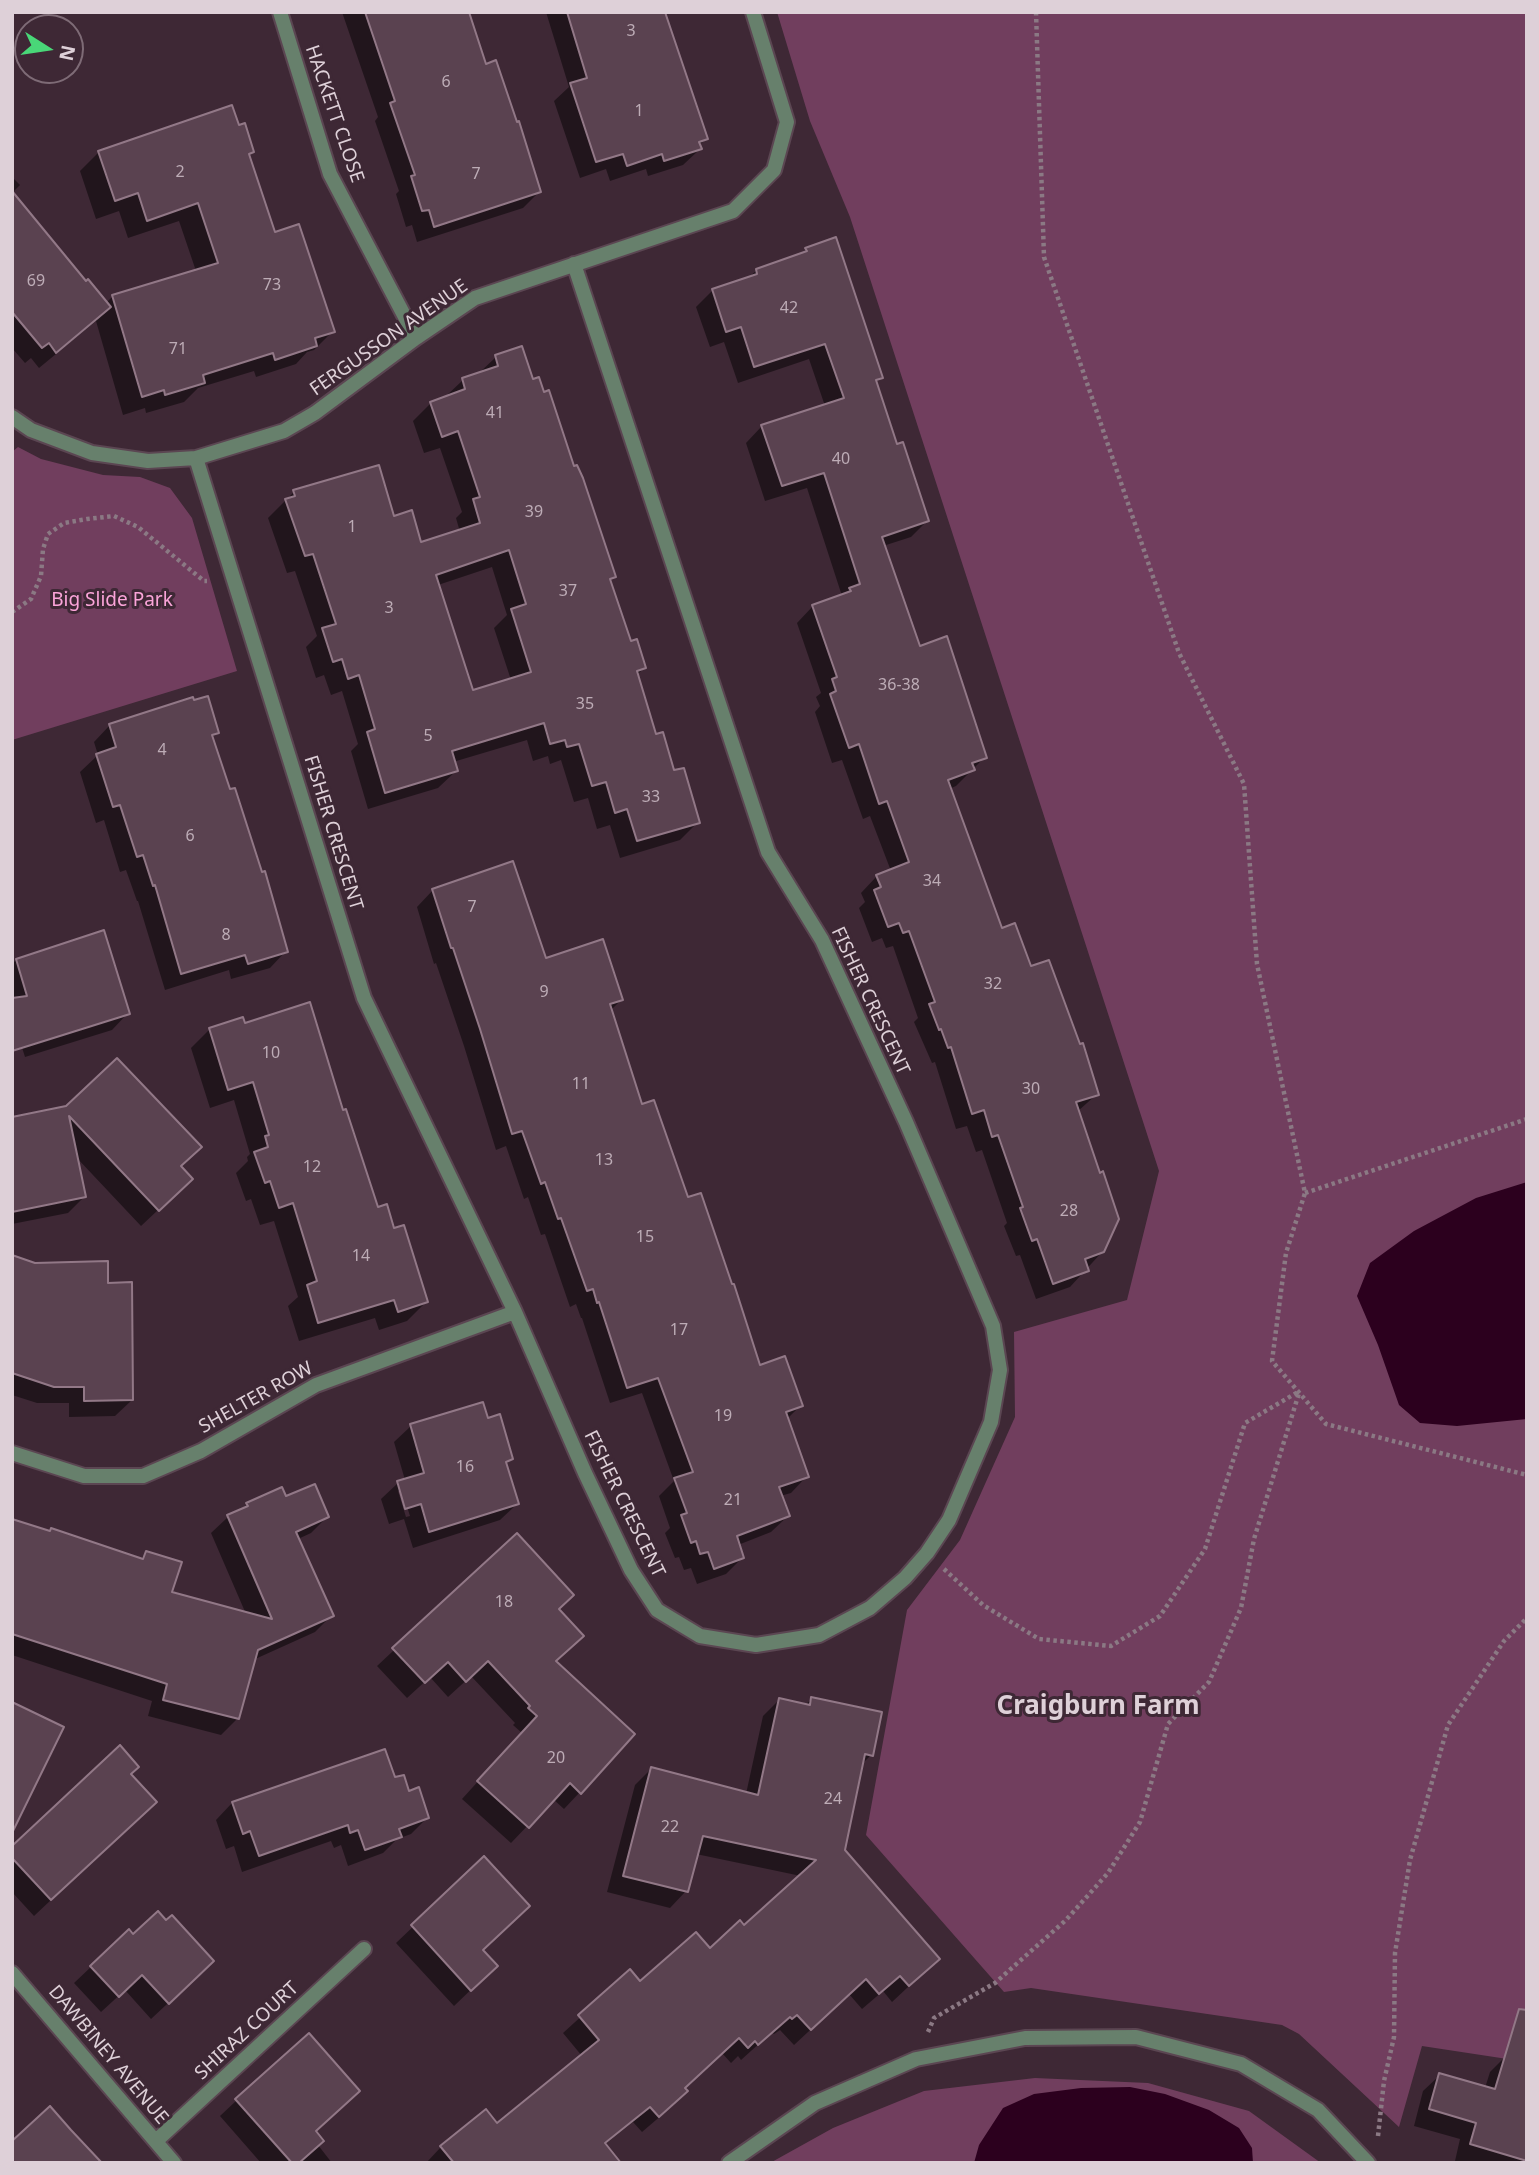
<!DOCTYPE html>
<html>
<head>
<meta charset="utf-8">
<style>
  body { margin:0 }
  #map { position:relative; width:1539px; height:2175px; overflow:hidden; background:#3e2835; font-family:"Noto Sans",sans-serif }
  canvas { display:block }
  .frame { position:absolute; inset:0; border:14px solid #ded0d8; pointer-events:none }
  .north { position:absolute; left:14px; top:14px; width:70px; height:70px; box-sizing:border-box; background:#3e2835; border:2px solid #7e6b76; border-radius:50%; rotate:102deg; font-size:19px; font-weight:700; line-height:28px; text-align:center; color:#ded0d8 }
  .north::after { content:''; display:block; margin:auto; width:24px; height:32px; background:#49d778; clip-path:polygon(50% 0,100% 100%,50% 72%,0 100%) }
</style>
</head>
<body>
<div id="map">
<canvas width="1539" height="2175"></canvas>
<div class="frame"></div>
<div class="north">N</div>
</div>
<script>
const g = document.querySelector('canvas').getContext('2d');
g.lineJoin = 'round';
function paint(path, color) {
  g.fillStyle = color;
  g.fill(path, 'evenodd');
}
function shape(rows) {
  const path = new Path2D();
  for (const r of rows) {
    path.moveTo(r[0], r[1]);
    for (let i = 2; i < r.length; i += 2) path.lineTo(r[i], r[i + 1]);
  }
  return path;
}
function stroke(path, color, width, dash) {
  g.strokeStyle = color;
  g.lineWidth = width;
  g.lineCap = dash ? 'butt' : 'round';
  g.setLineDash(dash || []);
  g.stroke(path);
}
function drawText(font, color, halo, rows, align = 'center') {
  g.font = font + ' "Noto Sans",sans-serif';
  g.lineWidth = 6;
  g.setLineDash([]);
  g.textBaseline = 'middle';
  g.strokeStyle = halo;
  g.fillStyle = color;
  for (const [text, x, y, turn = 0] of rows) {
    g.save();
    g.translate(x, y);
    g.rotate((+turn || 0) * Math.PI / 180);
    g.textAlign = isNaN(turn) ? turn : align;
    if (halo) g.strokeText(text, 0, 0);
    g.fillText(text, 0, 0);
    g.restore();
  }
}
const green = shape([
  [777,12,1527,12,1527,2062,1422,2046,1399,2127,1299,2034,1282,2025,1031,1988,1004,1992,866,1835,907,1610,960,1540,1015,1417,1014,1332,1127,1300,1159,1171,850,217,810,121],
  [18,447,41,459,103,475,140,477,170,488,192,518,237,671,12,740,12,452],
  [1035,2078,1148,2083,1249,2111,1321,2163,770,2163,833,2128,924,2091]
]);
const water = shape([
  [1527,1182,1527,1419,1457,1426,1420,1423,1399,1405,1378,1345,1357,1296,1370,1263,1414,1231,1476,1198],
  [1130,2087,1165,2094,1209,2110,1239,2128,1252,2148,1253,2163,974,2163,979,2145,1003,2108,1034,2094,1081,2088]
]);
const shadow = shape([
  [342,12,467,12,485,66,539,192,523,208,417,242,412,225,406,227,396,194,399,191,375,121,378,117],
  [546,12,665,12,706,139,698,146,700,149,683,165,648,176,646,169,610,181,606,169,580,178,554,101,569,87],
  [237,127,252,151,247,156,274,234,333,331,314,350,307,352,296,364,256,377,254,371,198,388,184,402,146,413,145,408,123,415,96,321,39,368,31,358,25,363,12,348,12,194,86,283,106,303,113,296,196,271,179,221,128,238,119,211,96,219,80,171,99,152],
  [12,177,20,185,12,193],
  [806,249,881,378,875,383,896,447,927,521,911,537,883,546,919,648,985,757,956,786,949,789,1001,930,1030,969,1097,1094,1077,1112,1103,1251,1070,1287,1036,1299,1020,1255,1016,1256,1004,1226,1007,1223,982,1150,976,1152,967,1126,956,1129,935,1062,932,1063,914,1022,918,1018,893,946,886,948,882,938,872,942,859,908,865,902,861,893,877,876,891,871,870,816,863,819,842,760,832,763,815,712,820,706,816,697,821,693,797,623,813,606,842,596,807,488,765,501,746,443,762,426,825,406,809,359,738,383,724,342,710,347,696,307,713,290,748,278,757,270,800,256],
  [496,357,532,382,573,468,614,577,609,581,630,643,644,668,637,675,655,736,698,822,680,840,620,858,610,825,597,829,588,798,574,802,561,760,550,764,548,756,533,761,527,740,453,762,456,771,438,788,368,809,351,751,358,744,342,691,331,695,324,675,316,678,306,647,317,636,295,571,287,573,268,518,294,492,393,518,420,544,460,532,456,518,462,512,440,448,424,453,413,421,431,403,445,397,463,380,478,374],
  [492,567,507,615,494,628,511,680,472,692,438,585],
  [110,725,217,732,211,738,286,951,270,968,231,979,229,970,165,990,138,901,137,901,126,870,120,872,104,820,96,823,80,772,98,755,94,742],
  [433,890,545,960,621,1000,610,1011,641,1106,687,1199,759,1367,801,1405,787,1419,807,1476,791,1493,780,1496,788,1516,771,1532,738,1545,742,1558,726,1574,697,1584,691,1568,684,1570,679,1557,675,1558,665,1533,670,1528,659,1496,674,1481,642,1393,610,1403,582,1318,581,1318,576,1304,570,1307,545,1234,541,1235,528,1197,524,1199,506,1146,496,1150,464,1046,436,963,434,964,417,907],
  [16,960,128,1013,112,1030,25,1057,12,1016,12,964],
  [244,1025,342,1112,377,1209,393,1230,426,1302,407,1321,379,1330,375,1318,299,1341,288,1306,298,1297,274,1221,260,1225,251,1199,246,1201,236,1173,248,1161,247,1157,250,1154,234,1100,210,1108,191,1048,210,1029],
  [67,1108,179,1166,174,1195,141,1226,76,1157,84,1197,68,1213,12,1224,12,1116,13,1119],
  [12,1257,106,1285,132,1400,115,1416,69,1417,69,1403,37,1403,12,1395],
  [482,1404,487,1420,511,1459,505,1465,517,1504,500,1520,413,1548,404,1519,389,1524,381,1499,398,1483,405,1480,394,1442,411,1426],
  [398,1491,402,1491,410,1516,406,1517],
  [285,1499,327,1517,311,1533,298,1539,331,1616,315,1632,253,1660,238,1718,221,1735,148,1716,152,1701,12,1655,12,1521,140,1559,147,1553,169,1593,246,1614,211,1533,228,1517,240,1512,247,1504],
  [516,1536,557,1610,554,1662,580,1792,564,1809,553,1799,511,1843,462,1799,522,1733,513,1725,515,1723,471,1676,448,1697,430,1677,407,1698,377,1666],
  [812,1699,871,1755,861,1765,843,1851,938,1959,892,2002,883,1991,862,2009,849,1994,794,2045,780,2030,774,2034,772,2032,741,2060,738,2056,731,2063,722,2053,683,2088,686,2091,670,2108,642,2132,633,2122,604,2145,598,2163,426,2163,441,2147,496,2126,582,2056,563,2033,630,1972,640,1984,710,1950,744,1927,801,1876,696,1854,686,1891,670,1908,607,1892,635,1785,651,1769,746,1794,763,1716,779,1700,805,1705],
  [394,1780,408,1793,427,1818,411,1834,397,1839,383,1853,348,1866,341,1845,334,1848,331,1841,242,1872,234,1846,226,1849,216,1820,232,1803],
  [138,1818,34,1916,12,1892,12,1848],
  [484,1859,479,1982,454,2006,396,1943],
  [129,1931,196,1977,151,2019,125,1990,101,2012,74,1983],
  [1507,2055,1527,2061,1527,2163,1461,2163,1455,2161,1460,2139,1414,2126,1423,2091,1440,2075,1485,2088,1490,2072],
  [237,2100,314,2132,318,2145,332,2163,261,2163,220,2116]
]);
const building = shape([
  [365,12,469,12,486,64,496,60,517,122,519,121,541,192,434,227,429,210,422,211,411,176,415,175,390,103,395,101,365,12],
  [567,12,665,12,708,139,699,142,702,149,664,161,662,154,627,166,623,154,596,162,570,83,587,78,567,12],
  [232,105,239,125,245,123,254,152,249,154,275,232,299,224,335,332,315,338,317,346,275,360,273,353,203,375,205,383,165,395,164,390,142,397,112,295,218,263,198,203,147,221,138,193,115,201,98,151,232,105],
  [12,191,86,281,88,279,111,307,56,353,49,343,42,348,12,312,12,191],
  [836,237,883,378,876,380,897,444,903,442,929,521,882,537,920,646,947,636,987,758,972,763,975,770,948,780,1002,928,1015,923,1031,966,1049,960,1080,1044,1083,1043,1099,1095,1076,1102,1100,1173,1103,1171,1119,1219,1104,1252,1085,1259,1089,1271,1053,1284,1037,1239,1032,1241,1020,1208,1023,1207,998,1135,992,1137,984,1110,972,1114,951,1047,948,1048,941,1029,939,1030,929,1004,935,1002,909,931,903,933,899,923,888,927,874,890,881,887,876,875,909,862,887,801,879,804,859,744,849,748,830,694,836,691,832,679,837,677,812,605,851,591,849,588,860,584,824,473,782,486,761,425,844,398,825,344,754,367,741,327,726,332,712,289,757,274,756,269,807,251,805,248,836,237],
  [522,346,533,379,539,377,544,392,549,390,574,466,577,465,583,478,616,577,610,579,631,641,637,639,646,668,637,671,656,734,663,732,674,770,684,768,700,823,637,841,627,809,615,813,606,782,592,786,579,744,567,747,565,740,550,744,544,723,452,751,458,771,385,793,367,732,375,729,359,675,348,679,342,659,333,662,322,628,336,624,313,554,305,556,285,499,295,496,293,490,379,465,394,516,412,510,421,542,480,523,473,499,480,497,458,431,442,437,430,402,465,389,462,378,498,366,495,355,522,346],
  [509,550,526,604,511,609,531,672,473,690,436,575,509,550],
  [208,696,219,733,212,735,230,789,235,788,262,872,265,871,288,952,248,964,245,955,181,974,155,885,153,886,143,855,137,857,120,805,113,807,96,754,116,747,109,724,193,697,194,700,208,696],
  [513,861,546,958,603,939,623,1000,610,1004,642,1104,654,1100,688,1197,701,1193,732,1284,734,1284,760,1365,785,1356,803,1406,786,1412,809,1477,779,1487,790,1516,737,1536,744,1558,714,1569,708,1552,700,1554,696,1541,691,1543,681,1515,687,1513,674,1478,693,1472,658,1378,627,1388,599,1302,597,1303,593,1289,587,1291,561,1218,558,1219,545,1182,541,1184,522,1131,512,1134,480,1029,453,948,451,948,432,889,513,861],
  [104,930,130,1014,12,1051,12,998,27,996,16,959,104,930],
  [310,1002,343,1110,346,1109,378,1207,387,1204,394,1228,404,1225,428,1302,398,1312,394,1300,318,1323,307,1285,317,1281,293,1203,279,1208,270,1181,265,1183,254,1152,268,1147,265,1136,269,1135,253,1082,228,1090,209,1028,243,1017,245,1023,310,1002],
  [117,1058,202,1147,181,1166,193,1179,159,1211,69,1116,86,1197,12,1212,12,1117,66,1106,117,1058],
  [12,1255,35,1263,108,1261,108,1283,132,1282,133,1400,84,1401,84,1387,54,1387,12,1373,12,1255],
  [483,1402,488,1418,500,1414,513,1459,506,1462,519,1504,429,1532,421,1504,405,1509,397,1481,424,1473,410,1424,483,1402],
  [315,1484,329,1517,296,1532,334,1616,258,1650,239,1719,163,1700,167,1684,12,1634,12,1519,50,1531,51,1528,143,1559,146,1551,182,1562,172,1592,272,1619,227,1515,248,1506,246,1503,282,1487,286,1496,315,1484],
  [517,1533,574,1595,559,1609,584,1636,556,1661,635,1734,581,1794,570,1783,529,1828,477,1781,537,1716,528,1708,530,1706,488,1661,466,1682,448,1662,425,1683,392,1648,517,1533],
  [811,1697,882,1712,873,1756,865,1754,845,1850,940,1959,909,1986,900,1976,879,1994,866,1979,811,2030,797,2015,792,2019,790,2017,758,2045,755,2041,748,2048,739,2038,685,2088,688,2091,659,2117,650,2107,605,2143,621,2163,454,2163,440,2146,486,2109,497,2123,599,2040,578,2015,630,1969,640,1981,696,1932,710,1948,740,1920,744,1925,816,1860,703,1836,688,1892,623,1876,651,1767,758,1795,779,1698,810,1705,811,1697],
  [12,1702,64,1727,12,1833,12,1702],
  [120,1745,139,1767,131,1774,157,1802,51,1900,12,1858,12,1846,120,1745],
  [385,1749,395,1777,404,1775,409,1791,419,1787,429,1818,399,1829,402,1837,365,1850,358,1830,350,1833,348,1825,259,1856,250,1831,243,1834,232,1802,385,1749],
  [484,1856,530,1906,483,1950,498,1966,471,1991,411,1925,484,1856],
  [158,1911,166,1920,172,1915,214,1961,169,2004,142,1975,119,1997,90,1966,129,1929,133,1934,158,1911],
  [1519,2009,1527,2010,1527,2161,1470,2144,1476,2123,1429,2109,1439,2073,1495,2089,1519,2009],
  [309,2033,360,2091,316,2131,324,2141,299,2163,292,2163,235,2099,309,2033],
  [50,2106,71,2130,102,2163,12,2163,12,2141,50,2106]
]);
const path = shape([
  [1036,12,1044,257,1179,653,1244,784,1257,964,1305,1193,1286,1253,1272,1361,1326,1424,1527,1475],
  [12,612,31,599,41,576,43,549,48,534,64,523,87,519,114,516,138,527,204,581,207,581],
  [1305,1193,1527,1119],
  [944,1569,983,1605,1039,1639,1111,1646,1160,1616,1205,1549,1245,1423,1298,1392],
  [928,2032,934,2018,995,1983,1066,1920,1108,1873,1140,1822,1168,1724,1209,1682,1241,1608,1254,1539,1299,1393],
  [1378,2136,1384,2081,1394,2037,1395,1953,1410,1860,1448,1725,1504,1641,1527,1618]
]);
const street = shape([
  [280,12,330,174,416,338],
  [12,417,31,430,92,453,148,461,196,458,284,431,315,413,416,338,475,298,733,211,774,170,787,122,753,12],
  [196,458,364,998,515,1312,585,1473,631,1570,657,1610,700,1636,756,1645,819,1635,870,1608,905,1578,927,1553,949,1520,991,1422,1000,1370,993,1326,906,1122,822,940,768,852,574,264],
  [12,1453,84,1476,143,1476,201,1451,316,1385,515,1312],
  [12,1973,174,2163],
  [156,2141,364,1949],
  [729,2163,815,2103,916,2059,1025,2038,1136,2037,1241,2064,1318,2110,1368,2163]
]);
const numberNames = [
  ["3",631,31],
  ["6",446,82],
  ["1",639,111],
  ["2",180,172],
  ["7",476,174],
  ["69",36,281],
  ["73",272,285],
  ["42",789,308],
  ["71",178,349],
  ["41",495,413],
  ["40",841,459],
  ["39",534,512],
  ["1",352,527],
  ["37",568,591],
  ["3",389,608],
  ["36-38",899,685],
  ["35",585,704],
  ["5",428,736],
  ["4",162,750],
  ["33",651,797],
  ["6",190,836],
  ["34",932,881],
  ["7",472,907],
  ["8",226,935],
  ["32",993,984],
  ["9",544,992],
  ["10",271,1053],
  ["11",581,1084],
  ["30",1031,1089],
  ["13",604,1160],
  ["12",312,1167],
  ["28",1069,1211],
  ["15",645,1237],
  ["14",361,1256],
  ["17",679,1330],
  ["19",723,1416],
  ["16",465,1467],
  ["21",733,1500],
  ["18",504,1602],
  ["20",556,1758],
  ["24",833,1799],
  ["22",670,1827]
];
const streetNames = [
  ["HACKETT CLOSE",334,114,71],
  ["FERGUSSON AVENUE",389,338,-35],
  ["FISHER CRESCENT",333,833,73],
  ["FISHER CRESCENT",870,1001,65],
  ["SHELTER ROW",256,1398,-29],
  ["FISHER CRESCENT",624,1504,64],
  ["SHIRAZ COURT",247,2031,-43],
  ["DAWBINEY AVENUE",108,2055,50]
];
const parkNames = [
  ["Big Slide Park",112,601]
];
const districtNames = [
  ["Craigburn Farm",1098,1707]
];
paint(green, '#713e5e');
paint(water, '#2c001e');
paint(shadow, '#0007');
paint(building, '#5a4250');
stroke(building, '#927887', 2);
stroke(street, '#5b4652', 18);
stroke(path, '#8b7984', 4.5, [3.5, 3.5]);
stroke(street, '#67806c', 14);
drawText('16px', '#bdacb6', null, numberNames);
drawText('19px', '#ded0d8', '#3e2835', streetNames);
drawText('19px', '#fba4d9', '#3e2835', parkNames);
drawText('bold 26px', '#ded0d8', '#3e2835', districtNames);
</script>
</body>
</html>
